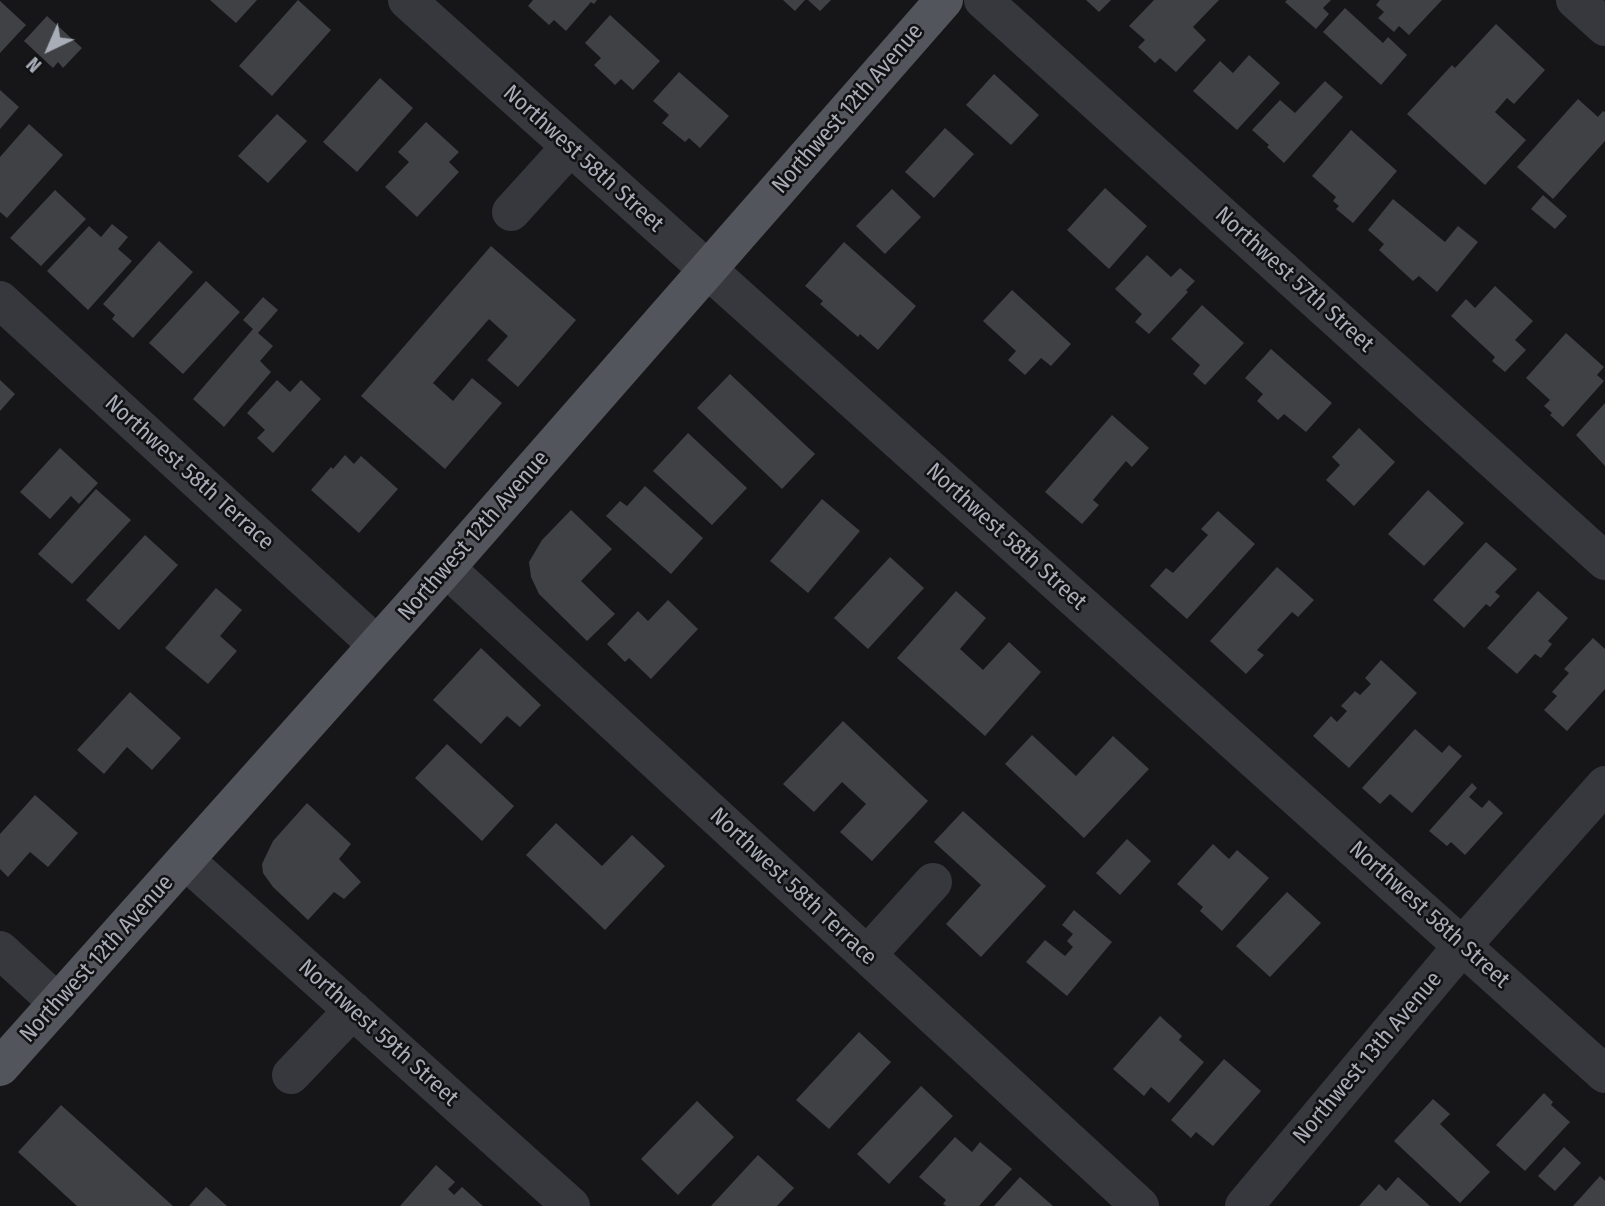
<!DOCTYPE html>
<html>
<head>
<meta charset="utf-8">
<style>
  body { margin:0 }
  #map { position:relative; width:1605px; height:1206px; overflow:hidden; background:#161618; font-family:"Fira Sans Condensed",sans-serif }
  canvas { display:block }
  .north { position:absolute; left:14px; top:14px; width:70px; height:70px; -webkit-text-stroke:5px #111113; paint-order:stroke; rotate:224deg; font-size:19px; font-weight:700; line-height:28px; text-align:center; color:#a8adb8 }
  .north::after { content:''; display:block; margin:auto; width:24px; height:32px; background:#a8adb8; clip-path:polygon(50% 0,100% 100%,50% 72%,0 100%) }
</style>
</head>
<body>
<div id="map">
<canvas width="1605" height="1206"></canvas>
<div class="north">N</div>
</div>
<script>
const g = document.querySelector('canvas').getContext('2d');
g.lineJoin = 'round';
function paint(path, color) {
  g.fillStyle = color;
  g.fill(path, 'evenodd');
}
function shape(rows) {
  const path = new Path2D();
  for (const r of rows) {
    path.moveTo(r[0], r[1]);
    for (let i = 2; i < r.length; i += 2) path.lineTo(r[i], r[i + 1]);
  }
  return path;
}
function stroke(path, color, width, dash) {
  g.strokeStyle = color;
  g.lineWidth = width;
  g.lineCap = dash ? 'butt' : 'round';
  g.setLineDash(dash || []);
  g.stroke(path);
}
function drawText(font, color, halo, rows, align = 'center') {
  g.font = font + ' "Fira Sans Condensed",sans-serif';
  g.lineWidth = 5;
  g.setLineDash([]);
  g.textBaseline = 'middle';
  g.strokeStyle = halo;
  g.fillStyle = color;
  for (const [text, x, y, turn = 0] of rows) {
    g.save();
    g.translate(x, y);
    g.rotate((+turn || 0) * Math.PI / 180);
    g.textAlign = isNaN(turn) ? turn : align;
    if (halo) g.strokeText(text, 0, 0);
    g.fillText(text, 0, 0);
    g.restore();
  }
}
const building = shape([
  [210,0,257,0,236,23],
  [298,0,331,30,272,96,239,66],
  [533,0,597,0,594,4,591,2,566,31,554,20,549,25,528,6],
  [783,0,805,0,795,11],
  [808,0,831,0,820,11],
  [1086,0,1111,0,1099,12],
  [1154,0,1219,0,1193,27,1206,40,1176,72,1160,58,1155,63,1138,47,1145,40,1129,26],
  [1287,0,1331,0,1323,8,1329,14,1316,29,1285,2],
  [1380,0,1442,0,1409,35,1399,26,1394,32,1378,18,1384,12,1376,5],
  [0,1,26,25,0,53],
  [1345,8,1383,43,1388,37,1407,55,1381,85,1323,32],
  [610,15,660,61,633,90,621,79,615,85,594,65,601,58,585,43],
  [47,16,82,48,63,68,58,62,53,68,24,41],
  [1496,24,1545,70,1514,104,1507,98,1495,112,1526,140,1485,185,1407,114,1452,65,1455,68],
  [1249,55,1280,83,1237,130,1193,91,1220,61,1233,73],
  [679,72,729,116,700,148,689,138,685,142,662,123,669,115,653,101],
  [994,74,1039,115,1011,145,966,105],
  [380,78,413,108,357,172,323,142],
  [1325,81,1343,97,1284,163,1267,147,1269,145,1252,130,1280,100,1295,113],
  [0,90,19,107,0,129],
  [1578,99,1598,117,1603,111,1605,112,1605,141,1553,199,1517,167],
  [277,114,307,141,268,183,238,156],
  [426,122,459,152,449,162,459,172,417,217,385,187,409,162,398,152],
  [29,124,63,155,7,218,0,212,0,157],
  [945,128,974,154,934,198,905,172],
  [1351,130,1397,171,1353,223,1336,209,1339,206,1333,201,1336,197,1312,176],
  [1105,188,1147,226,1109,269,1067,230],
  [892,189,921,217,885,254,856,226],
  [55,190,86,219,41,266,10,238],
  [1543,195,1567,216,1555,229,1531,209],
  [1393,199,1445,242,1458,226,1478,242,1437,292,1419,276,1413,281,1379,250,1384,244,1368,230],
  [112,224,128,237,118,249,132,261,88,310,47,271,89,226,101,237],
  [159,241,193,272,133,338,112,319,115,315,103,304],
  [844,242,916,306,878,350,860,334,858,337,820,304,823,301,805,286],
  [491,246,576,320,518,387,487,360,508,336,489,319,433,383,453,401,472,378,502,403,445,469,361,396],
  [1147,255,1171,277,1180,268,1195,281,1186,290,1188,292,1149,334,1135,322,1142,314,1115,289],
  [206,281,240,312,183,374,149,343],
  [1495,286,1533,321,1515,340,1526,350,1505,372,1492,361,1495,357,1451,316,1466,299,1475,308],
  [1012,290,1071,344,1051,366,1041,358,1025,375,1008,360,1016,351,983,321],
  [263,297,278,310,258,333,273,346,260,361,271,372,224,427,193,399,253,329,243,320],
  [1202,305,1244,343,1205,385,1193,374,1200,365,1171,339],
  [1566,333,1604,367,1597,375,1604,381,1563,427,1550,415,1552,413,1544,406,1550,400,1526,378],
  [1271,349,1332,403,1306,432,1284,414,1278,420,1257,401,1263,394,1245,378],
  [730,374,815,454,782,489,697,408],
  [0,380,15,394,0,411],
  [277,380,290,392,301,380,321,399,273,453,257,438,265,430,247,413],
  [1605,403,1605,466,1576,435],
  [1112,415,1149,448,1132,467,1126,461,1093,500,1099,505,1082,524,1045,492],
  [1359,428,1395,462,1354,506,1326,480,1340,465,1332,457],
  [688,433,747,488,712,525,653,471],
  [60,448,98,483,79,504,71,496,50,519,20,492],
  [345,455,354,464,361,456,398,489,359,533,311,490,331,467,333,469],
  [645,486,703,538,671,574,606,516,620,501,627,506],
  [96,489,131,520,72,584,38,554],
  [1428,490,1464,523,1424,566,1388,534],
  [822,499,860,531,808,593,770,561],
  [571,510,612,549,581,581,615,614,587,641,539,594,531,577,529,562,542,540],
  [1218,511,1255,544,1187,619,1150,586,1166,568,1173,573,1208,535,1201,529],
  [145,535,178,565,119,630,86,600],
  [1486,542,1517,569,1495,592,1500,596,1490,607,1486,604,1464,628,1433,600],
  [890,557,924,588,868,649,834,618],
  [1277,567,1314,600,1298,617,1292,612,1257,650,1264,655,1246,674,1210,641],
  [216,588,242,610,220,636,237,651,208,684,165,648],
  [956,591,986,618,960,649,983,670,1009,642,1041,672,985,736,897,658],
  [1538,591,1568,618,1548,641,1552,644,1541,658,1535,654,1517,674,1487,648],
  [668,600,698,629,651,679,629,658,625,662,607,644,638,611,648,621],
  [1593,638,1605,649,1605,689,1567,731,1544,710,1557,696,1552,692,1569,673,1564,669],
  [481,648,541,705,520,727,507,716,481,744,433,700],
  [1381,660,1417,693,1349,768,1313,736,1331,716,1337,722,1347,711,1341,706,1355,691,1360,695,1371,684,1365,678],
  [130,692,181,738,152,770,127,747,104,774,77,750],
  [843,721,928,801,872,861,840,832,866,804,842,782,814,812,783,784],
  [1415,729,1442,753,1449,745,1462,756,1412,813,1390,794,1380,804,1362,788],
  [1032,735,1076,776,1113,736,1149,769,1084,838,1005,764],
  [447,744,514,806,482,841,415,778],
  [1472,783,1477,788,1469,797,1482,808,1489,800,1503,813,1465,855,1451,842,1447,846,1429,831],
  [35,795,78,833,48,867,30,852,8,877,0,869,0,834],
  [307,803,351,844,339,859,361,882,344,899,334,892,308,920,273,887,263,873,262,864,273,841],
  [963,811,1046,886,981,957,946,924,981,885,934,842],
  [556,823,602,866,632,835,665,866,605,930,526,855],
  [1127,839,1151,861,1120,895,1096,873],
  [1213,844,1229,859,1237,850,1269,878,1222,931,1200,911,1203,907,1177,884],
  [1287,892,1321,923,1270,977,1236,946],
  [1074,910,1112,942,1067,996,1026,962,1045,940,1065,956,1073,947,1067,941,1073,934,1062,925],
  [1160,1016,1182,1036,1179,1040,1204,1062,1169,1103,1151,1087,1144,1096,1113,1069],
  [859,1032,891,1062,829,1129,796,1100],
  [1224,1059,1261,1091,1213,1146,1196,1132,1191,1138,1171,1120],
  [921,1086,953,1116,889,1184,857,1154],
  [1544,1093,1553,1102,1551,1105,1570,1122,1525,1171,1496,1145],
  [1433,1099,1450,1114,1440,1124,1490,1172,1460,1203,1394,1141],
  [697,1101,734,1137,678,1195,641,1159],
  [61,1105,173,1206,77,1206,18,1152],
  [955,1137,972,1152,980,1142,1012,1169,979,1206,946,1206,943,1204,946,1200,919,1177],
  [1564,1147,1581,1163,1555,1191,1538,1176],
  [758,1155,794,1188,777,1206,711,1206],
  [436,1165,455,1182,448,1189,454,1195,462,1187,483,1206,400,1206],
  [1600,1176,1605,1181,1605,1206,1573,1206],
  [1020,1177,1053,1206,994,1206],
  [1398,1177,1430,1206,1359,1206,1379,1184,1386,1191],
  [206,1187,227,1206,189,1206]
]);
const minor = shape([
  [407,0,1605,1074],
  [983,0,1605,561],
  [1575,0,1605,27],
  [511,212,570,147],
  [0,300,377,645],
  [446,568,1140,1206],
  [185,860,571,1206],
  [0,950,58,1003],
  [867,955,933,882],
  [291,1075,353,1010],
  [1244,1206,1463,945,1605,785]
]);
const major = shape([
  [0,1067,446,568,944,0]
]);
const streetNames = [
  ["Northwest 12th Avenue",848,109,-49],
  ["Northwest 58th Street",583,159,42],
  ["Northwest 57th Street",1294,280,42],
  ["Northwest 58th Terrace",189,473,42],
  ["Northwest 12th Avenue",474,536,-49],
  ["Northwest 58th Street",1006,537,42],
  ["Northwest 58th Terrace",793,887,43],
  ["Northwest 58th Street",1429,915,42],
  ["Northwest 12th Avenue",97,959,-48],
  ["Northwest 59th Street",378,1033,42],
  ["Northwest 13th Avenue",1368,1058,-50]
];
paint(building, '#404145');
stroke(minor, '#37383d', 38);
stroke(major, '#53555c', 38);
drawText('23px', '#a8adb8', '#111113', streetNames);
</script>
</body>
</html>
